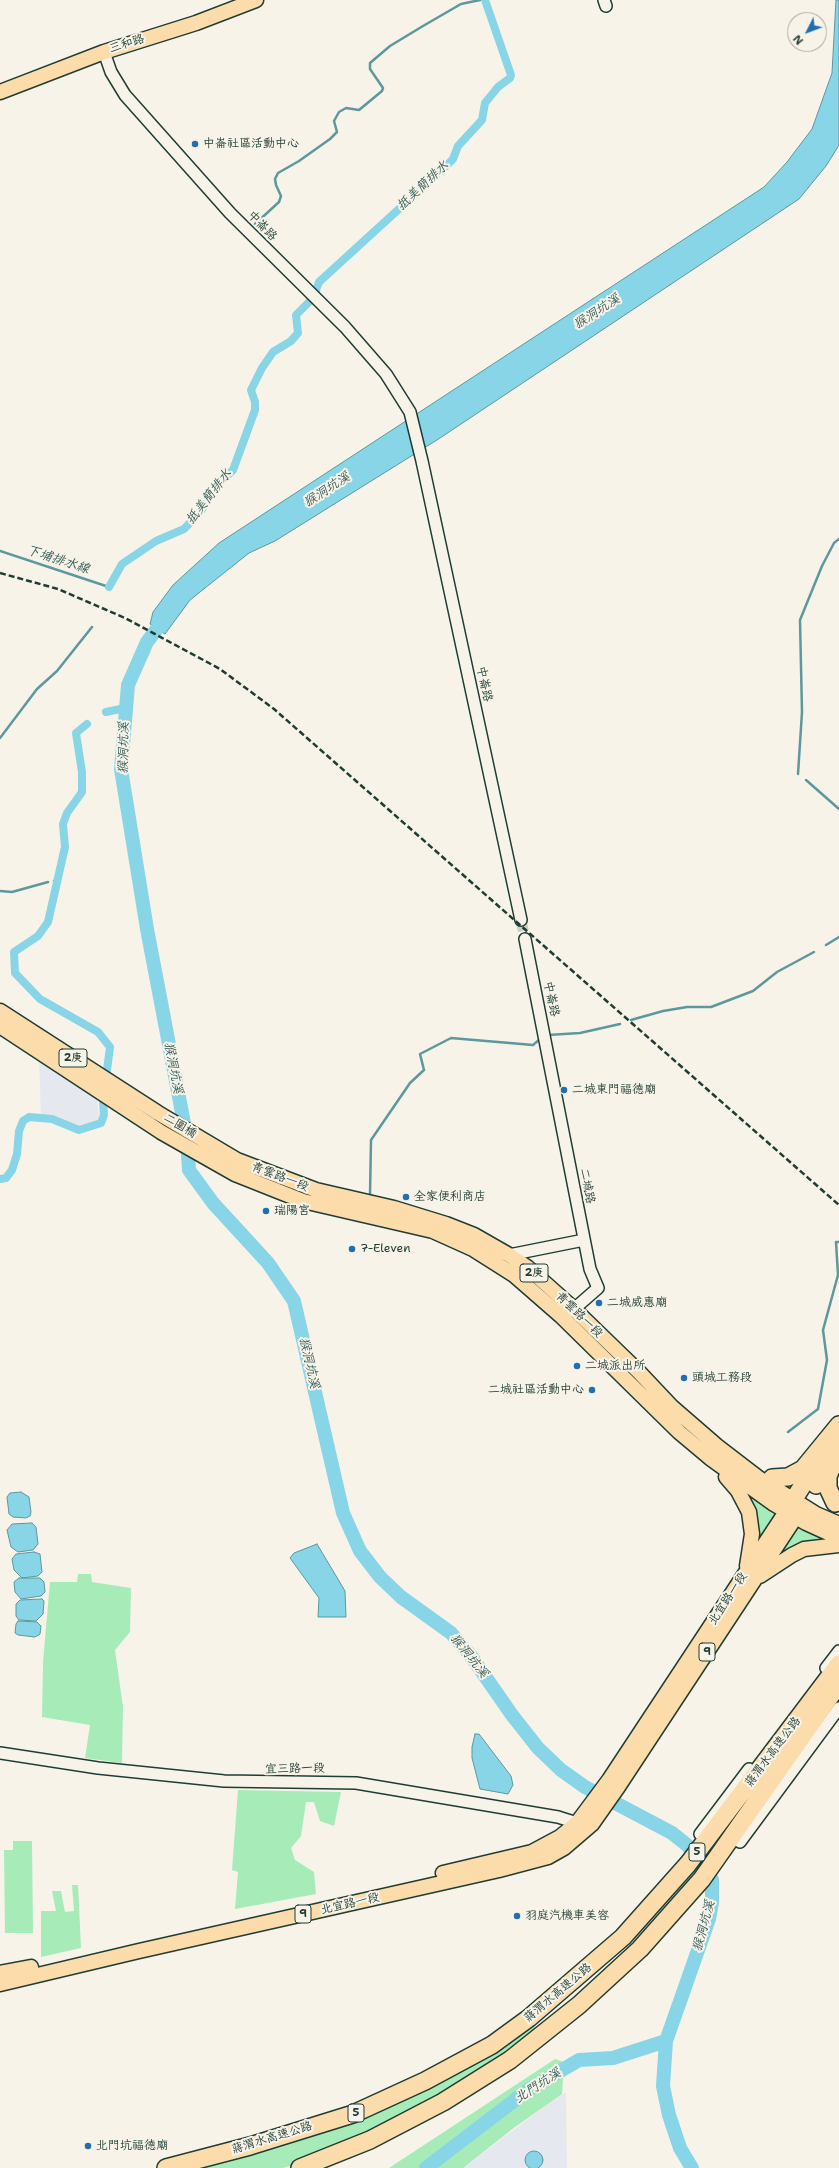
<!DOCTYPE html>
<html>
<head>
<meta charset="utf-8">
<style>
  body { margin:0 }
  #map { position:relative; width:839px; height:2168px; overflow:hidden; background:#f7f3e8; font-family:"Shantell Sans",sans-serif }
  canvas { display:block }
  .north { position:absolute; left:787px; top:12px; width:40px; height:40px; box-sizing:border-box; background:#f7f3e8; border:1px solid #a1aaa0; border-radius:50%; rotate:228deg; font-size:11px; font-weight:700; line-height:16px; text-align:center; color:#1f3d34 }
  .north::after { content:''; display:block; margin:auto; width:14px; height:18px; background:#1f6fb2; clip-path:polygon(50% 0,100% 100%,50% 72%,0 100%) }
</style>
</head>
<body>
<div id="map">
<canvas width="839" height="2168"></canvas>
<div class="north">N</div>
</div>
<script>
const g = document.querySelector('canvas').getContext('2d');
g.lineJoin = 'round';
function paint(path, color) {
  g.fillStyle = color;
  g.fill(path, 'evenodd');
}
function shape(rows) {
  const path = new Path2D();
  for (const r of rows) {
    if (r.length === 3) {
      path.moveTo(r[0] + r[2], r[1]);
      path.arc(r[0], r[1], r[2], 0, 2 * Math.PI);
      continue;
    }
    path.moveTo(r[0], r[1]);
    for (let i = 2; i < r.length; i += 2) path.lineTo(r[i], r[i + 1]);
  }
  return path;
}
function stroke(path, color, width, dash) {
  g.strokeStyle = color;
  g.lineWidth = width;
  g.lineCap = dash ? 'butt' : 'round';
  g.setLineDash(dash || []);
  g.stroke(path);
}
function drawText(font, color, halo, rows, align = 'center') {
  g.font = font + ' "Shantell Sans","LXGW WenKai TC",sans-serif';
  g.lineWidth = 4;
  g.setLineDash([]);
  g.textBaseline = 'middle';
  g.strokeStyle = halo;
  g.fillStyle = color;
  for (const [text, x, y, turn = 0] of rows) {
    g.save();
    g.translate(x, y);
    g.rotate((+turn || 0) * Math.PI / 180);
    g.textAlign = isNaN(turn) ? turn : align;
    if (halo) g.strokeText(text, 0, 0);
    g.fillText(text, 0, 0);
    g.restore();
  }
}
const built = shape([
  [39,1060,97,1096,99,1118,96,1121,90,1124,81,1126,41,1115],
  [566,2092,567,2168,463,2168,553,2100]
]);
const green = shape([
  [754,1497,779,1515,758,1542,758,1525,752,1500],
  [799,1527,821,1535,823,1541,782,1553,782,1550],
  [78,1574,91,1574,92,1582,131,1588,130,1632,115,1650,123,1707,122,1763,85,1758,90,1725,42,1717,43,1662,50,1582,77,1582],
  [238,1790,341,1792,334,1826,320,1821,314,1802,306,1802,301,1836,291,1848,295,1860,314,1872,316,1894,235,1909,238,1872,232,1870],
  [13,1841,32,1841,33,1933,5,1933,4,1850,13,1850],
  [72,1885,78,1885,81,1948,41,1957,41,1911,56,1911,52,1891,61,1891,65,1912,74,1911],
  [534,2023,536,2034,409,2115,297,2164,283,2168,197,2168,273,2147],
  [555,2059,564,2062,562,2094,515,2127,463,2168,389,2168]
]);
const water = shape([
  [836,0,839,0,839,145,826,166,799,199,437,440,275,541,249,553,190,600,165,634,150,624,153,612,173,585,219,543,764,187,787,162,812,129,832,73,836,0],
  [21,1492,29,1497,31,1512,30,1516,26,1518,13,1517,9,1514,7,1497,10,1493,21,1492],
  [32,1523,36,1527,38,1544,33,1550,18,1552,11,1547,7,1530,12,1524,32,1523],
  [317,1544,345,1591,346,1617,318,1617,319,1598,290,1558,294,1553,317,1544],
  [34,1552,40,1554,42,1572,38,1576,22,1578,14,1570,12,1559,16,1554,34,1552],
  [19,1578,40,1578,44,1582,45,1592,41,1596,21,1599,15,1592,14,1582,19,1578],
  [42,1599,44,1601,43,1614,36,1621,19,1620,16,1616,16,1604,20,1600,42,1599],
  [18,1621,37,1622,41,1626,40,1634,35,1637,18,1635,15,1633,16,1624,18,1621],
  [475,1734,479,1734,511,1776,513,1785,508,1794,480,1789,472,1758,472,1747,475,1734],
  [534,2160,9]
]);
const stream = shape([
  [255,224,279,202,281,196,276,185,275,179,278,173,299,161,330,139,337,132,334,121,339,112,346,108,359,110,382,91,383,88,370,69,370,63,390,46,423,26,461,4,480,0],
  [0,551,109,587],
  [0,738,37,689,57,671,92,627],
  [798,774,802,712,800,620,822,566,834,543,839,539],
  [806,780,839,809],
  [54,881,59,879],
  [0,891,12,892,48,882],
  [826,945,839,937],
  [631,1020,663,1011,687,1007,711,1007,753,991,777,972,814,952],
  [548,1035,580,1033,620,1024],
  [370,1195,371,1140,410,1083,424,1070,420,1054,451,1038,533,1045,540,1039],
  [788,1432,818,1409,827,1360,823,1330,838,1275,836,1242,839,1242]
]);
const canal = shape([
  [315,293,319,282,446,166,453,159,458,146,482,120,485,103,498,87,510,78,511,75,485,0],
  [109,587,122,564,156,541,184,529,201,511,216,486,233,470,255,410,255,402,251,390,262,368,273,352,291,341,298,333,296,315,311,300],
  [106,712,125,708],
  [87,724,76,733,82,772,82,792,67,813,63,824,65,847,48,922,38,936,14,952,15,973,40,999,98,1032,110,1047,107,1070],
  [0,1179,6,1178,12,1170,17,1154,19,1131,23,1121,29,1117,52,1119,79,1130,101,1123,104,1115,103,1101]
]);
const river = shape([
  [169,613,147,642,128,685,121,769,147,929,187,1139,189,1170,213,1203,268,1263,294,1301,343,1513,360,1551,380,1577,401,1597,451,1633,471,1656,512,1715,538,1748,561,1770,585,1787,672,1833,687,1845,702,1862,712,1880,712,1903,709,1919,666,2041,663,2086,669,2115,680,2148,692,2168],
  [426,2168,528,2090,579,2060,613,2058,666,2041]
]);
const minorTunnel = shape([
  [521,920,525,939]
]);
const minor = shape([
  [604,0,606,6],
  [104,52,111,72,125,95,230,213,345,327,386,374,410,412,422,461,521,920],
  [525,939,590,1269,598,1288,574,1309,568,1312],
  [509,1255,584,1240],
  [826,1668,839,1651],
  [0,1753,98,1768,224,1781,356,1783,558,1817,577,1823,582,1827],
  [700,1834,749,1769],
  [740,1842,839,1708]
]);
const major = shape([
  [0,92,104,52,196,23,256,0],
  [0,1011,158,1113,237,1160,316,1190,394,1208,446,1224,474,1235,509,1255,527,1267,574,1309,639,1372,672,1407,717,1446,760,1479,816,1514,839,1524],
  [0,1026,161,1132,235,1174,303,1201,433,1231,473,1249,514,1275,561,1316,679,1432,710,1458,774,1504,806,1523,839,1538],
  [726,1477,738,1491,749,1512,752,1534,747,1566],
  [760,1576,792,1555,804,1549,839,1545],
  [443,1873,532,1852,560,1837,577,1823,609,1780,791,1504],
  [0,1973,31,1967],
  [0,1984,139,1951,499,1870,548,1857,564,1848,592,1824,618,1787,803,1506]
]);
const highway = shape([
  [833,1465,828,1476,828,1488,835,1503],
  [772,1478,788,1477,803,1469,839,1425],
  [816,1485,839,1446],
  [794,1499,816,1464],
  [166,2168,250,2146,353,2114,425,2081,492,2045,529,2018,623,1937,688,1864,839,1664],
  [300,2168,370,2140,443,2102,510,2060,579,2005,640,1949,702,1879,839,1684]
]);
const rail = shape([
  [0,573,58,589,125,618,220,669,274,709,839,1205]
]);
const markers = [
  [195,144,4,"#1f6fb2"],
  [564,1090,4,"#1f6fb2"],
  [406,1197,4,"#1f6fb2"],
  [266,1211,4,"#1f6fb2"],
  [352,1249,4,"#1f6fb2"],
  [599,1303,4,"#1f6fb2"],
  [577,1366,4,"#1f6fb2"],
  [684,1378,4,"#1f6fb2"],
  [592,1390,4,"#1f6fb2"],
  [517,1916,4,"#1f6fb2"],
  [88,2146,4,"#1f6fb2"]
];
const shields = [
  [73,1058,28],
  [534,1273,28],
  [707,1652,16],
  [697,1852,16],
  [303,1914,16],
  [356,2113,16]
];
const shieldNames = [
  ["2庚",73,1058],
  ["2庚",534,1273],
  ["9",707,1652],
  ["5",697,1852],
  ["9",303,1914],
  ["5",356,2113]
];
const streetNames = [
  ["三和路",127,44,-18],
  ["中崙路",262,226,46],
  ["中崙路",484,684,78],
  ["中崙路",551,999,78],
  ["二圍橋",180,1126,31],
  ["青雲路一段",280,1177,21],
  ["二城路",587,1186,79],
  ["青雲路一段",579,1315,44],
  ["北宜路一段",728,1599,-57],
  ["蔣渭水高速公路",773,1752,-53],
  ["宜三路一段",295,1769,-1],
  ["北宜路一段",350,1904,-13],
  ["蔣渭水高速公路",558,1993,-40],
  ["蔣渭水高速公路",272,2138,-17]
];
const poiNames = [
  ["中崙社區活動中心",203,144],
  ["二城東門福德廟",572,1090],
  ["全家便利商店",414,1197],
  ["瑞陽宮",274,1211],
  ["7-Eleven",360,1249],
  ["二城威惠廟",607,1303],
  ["二城派出所",585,1366],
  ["頭城工務段",692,1378],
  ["二城社區活動中心",584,1390,"right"],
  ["羽庭汽機車美容",525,1916],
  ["北門坑福德廟",96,2146]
];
const waterNames = [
  ["抵美簡排水",423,186,-43],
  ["猴洞坑溪",597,312,-33],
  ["猴洞坑溪",327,490,-33],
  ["抵美簡排水",209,497,-52],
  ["下埔排水線",58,560,18],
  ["猴洞坑溪",124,748,-89],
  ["猴洞坑溪",173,1068,79],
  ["猴洞坑溪",309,1363,77],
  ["猴洞坑溪",469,1656,51],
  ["猴洞坑溪",704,1926,-75],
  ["北門坑溪",538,2086,-33]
];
paint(built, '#e6e8ef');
paint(green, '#a7ecb8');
paint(water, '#87d5e7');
stroke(water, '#5d989f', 1);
stroke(stream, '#5d989f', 2.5);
stroke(canal, '#87d5e7', 8);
stroke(river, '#87d5e7', 14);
stroke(minorTunnel, '#cccfc4', 11, [11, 5.5]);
stroke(minor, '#1f3d34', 14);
stroke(major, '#1f3d34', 17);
stroke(highway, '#1f3d34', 20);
stroke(minor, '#f7f3e8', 11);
stroke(major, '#fddcac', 14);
stroke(highway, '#fddcac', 17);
stroke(rail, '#1f3d34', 2.5, [6, 3]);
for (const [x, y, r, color] of markers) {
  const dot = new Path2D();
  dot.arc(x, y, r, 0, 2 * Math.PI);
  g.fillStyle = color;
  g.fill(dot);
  stroke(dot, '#f7f3e8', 1.5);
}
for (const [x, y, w] of shields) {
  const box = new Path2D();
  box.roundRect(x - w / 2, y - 9, w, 18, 3);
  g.fillStyle = '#f7f3e8';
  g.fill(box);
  stroke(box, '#1f3d34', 1);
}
drawText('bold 11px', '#1f3d34', null, shieldNames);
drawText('12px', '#1f3d34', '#f7f3e8', streetNames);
drawText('12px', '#1f3d34', '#f7f3e8', poiNames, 'left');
drawText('italic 13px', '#345b58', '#f7f3e8', waterNames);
</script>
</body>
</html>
